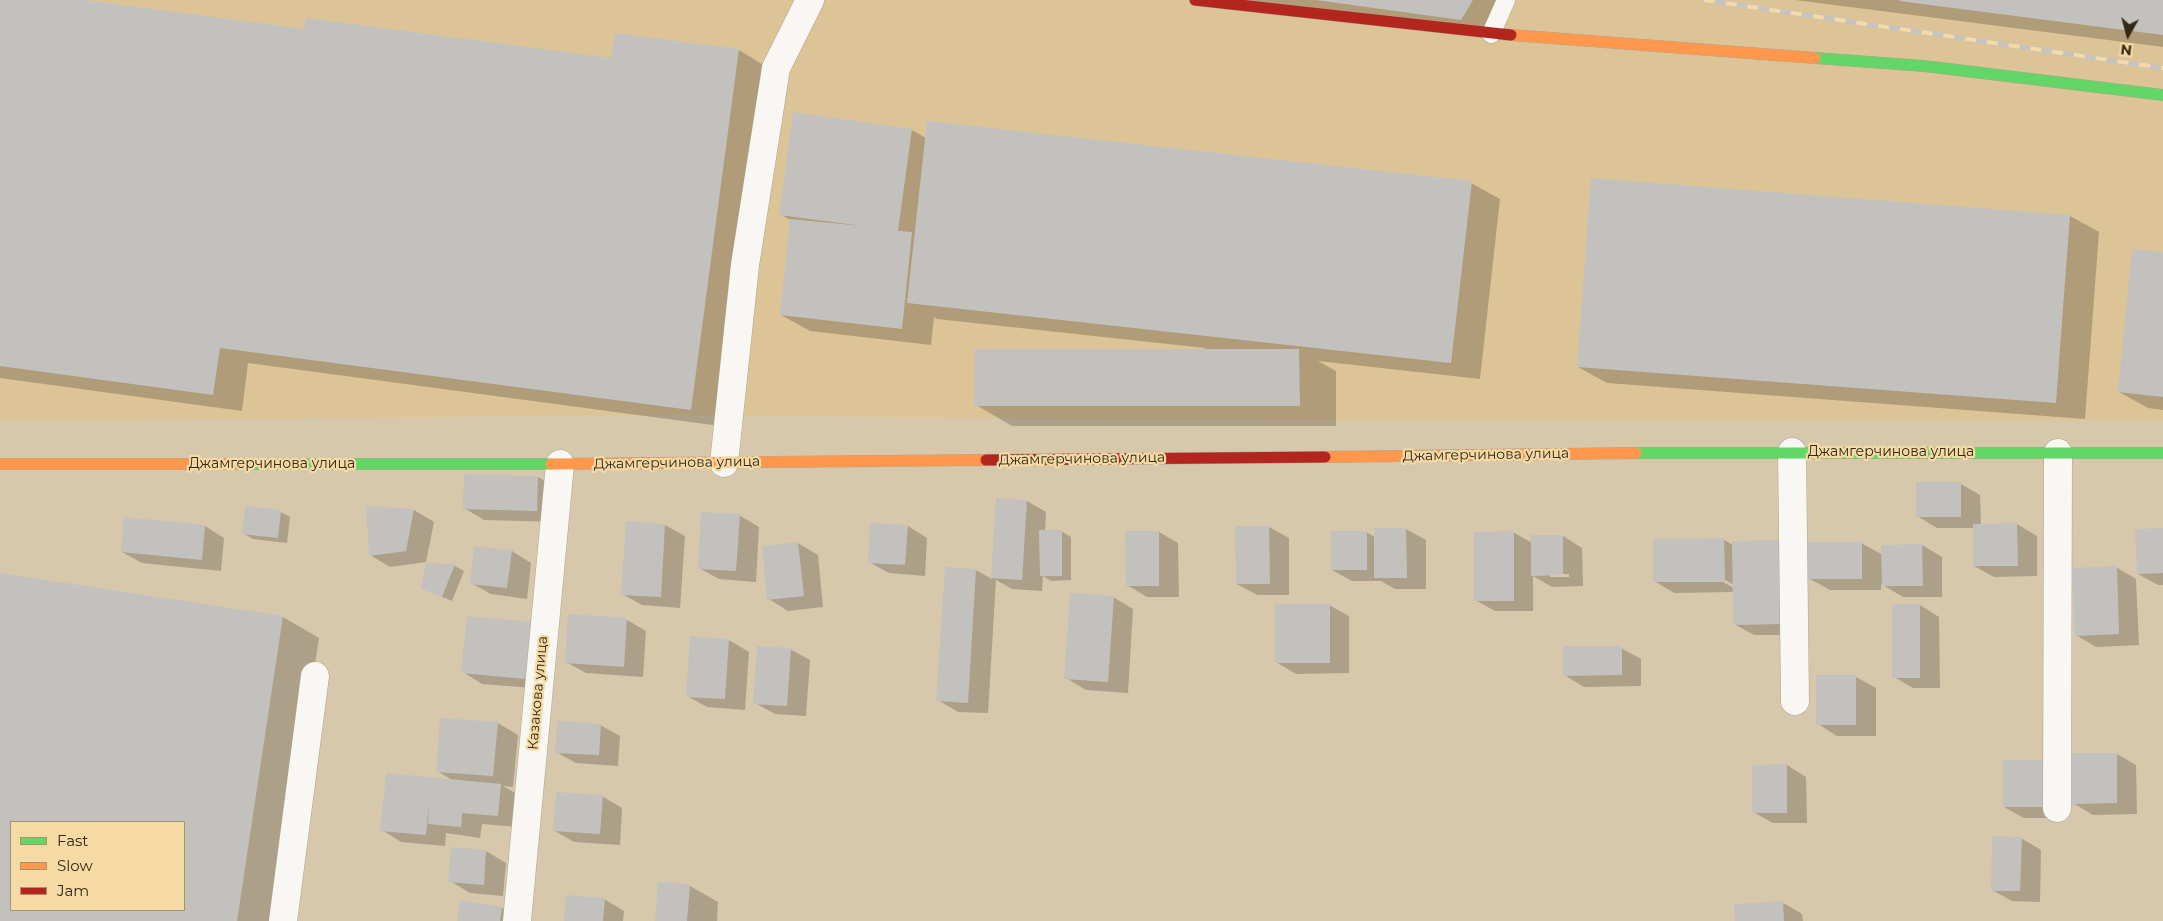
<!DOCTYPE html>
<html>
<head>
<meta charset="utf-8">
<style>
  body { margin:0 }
  #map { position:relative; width:2163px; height:921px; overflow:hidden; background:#d7c8ac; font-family:Montserrat,sans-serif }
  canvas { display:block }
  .legend { position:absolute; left:10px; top:821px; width:175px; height:90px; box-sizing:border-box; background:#f6daa6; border:1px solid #a8936c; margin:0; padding:6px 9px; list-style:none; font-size:15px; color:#332814 }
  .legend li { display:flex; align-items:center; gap:10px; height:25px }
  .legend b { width:25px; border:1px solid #a8936c }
  .north { position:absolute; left:2103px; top:10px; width:50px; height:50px; -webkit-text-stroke:4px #f6daa6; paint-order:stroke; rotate:187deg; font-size:14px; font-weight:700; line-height:20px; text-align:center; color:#332814 }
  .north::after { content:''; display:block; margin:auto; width:18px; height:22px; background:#332814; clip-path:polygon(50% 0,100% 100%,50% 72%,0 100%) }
</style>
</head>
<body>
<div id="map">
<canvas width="2163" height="921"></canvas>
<ul class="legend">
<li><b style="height:6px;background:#63d668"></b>Fast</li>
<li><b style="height:6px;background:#ff974d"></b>Slow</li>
<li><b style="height:6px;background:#b3261e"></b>Jam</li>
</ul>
<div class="north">N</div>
</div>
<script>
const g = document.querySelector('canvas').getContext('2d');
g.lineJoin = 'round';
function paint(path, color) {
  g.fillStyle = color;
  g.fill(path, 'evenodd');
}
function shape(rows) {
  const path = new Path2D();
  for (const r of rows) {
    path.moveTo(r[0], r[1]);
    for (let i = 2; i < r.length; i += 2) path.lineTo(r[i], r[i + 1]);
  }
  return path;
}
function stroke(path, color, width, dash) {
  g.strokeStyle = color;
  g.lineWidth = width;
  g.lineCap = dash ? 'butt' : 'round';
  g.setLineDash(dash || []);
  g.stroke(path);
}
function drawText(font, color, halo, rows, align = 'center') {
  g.font = font + ' Montserrat,sans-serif';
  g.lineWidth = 4.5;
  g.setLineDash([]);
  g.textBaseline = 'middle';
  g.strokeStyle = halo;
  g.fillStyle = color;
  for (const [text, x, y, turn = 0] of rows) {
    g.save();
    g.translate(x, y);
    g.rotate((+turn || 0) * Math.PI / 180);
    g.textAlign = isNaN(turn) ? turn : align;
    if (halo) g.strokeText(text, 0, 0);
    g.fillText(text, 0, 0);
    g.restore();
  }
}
const built = shape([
  [0,0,2163,0,2163,420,1421,421,638,415,0,421]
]);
const shadow = shape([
  [0,0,76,0,305,31,612,60,739,50,767,67,720,426,248,363,242,411,0,378],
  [1245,0,1511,0,1490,36],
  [1795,0,2163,0,2163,47],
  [912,130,926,138,1471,183,1500,199,1480,379,1318,361,1336,371,1336,426,1012,426,976,405,1204,350,1205,348,937,319,934,317,931,345,810,331,781,315,792,221,780,214],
  [2070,216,2099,232,2085,419,1607,383,1578,367],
  [2163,253,2163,410,2148,408,2119,392],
  [538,477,558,488,557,522,484,520,464,508],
  [1961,484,1980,495,1981,525,2017,524,2037,536,2037,576,1994,577,1974,566,1974,528,1937,528,1917,516],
  [997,499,1027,501,1046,512,1045,531,1061,531,1071,537,1071,580,1051,581,1043,576,1042,591,1012,589,996,580,988,713,958,712,938,700,946,569,976,570,992,579],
  [368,507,414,510,434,522,426,562,390,567,370,555],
  [281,512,290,517,287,543,253,539,243,533],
  [739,515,759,527,756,582,719,579,699,568],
  [627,522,665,525,685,536,680,608,642,605,622,594],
  [205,526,224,538,221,571,142,563,122,552],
  [908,526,927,538,925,576,889,573,869,562],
  [1269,527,1289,538,1289,595,1257,595,1237,584],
  [1375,529,1406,529,1426,540,1426,589,1395,589,1381,581,1352,581,1332,570,1366,532,1375,537],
  [2163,529,2163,585,2158,585,2138,574],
  [1159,532,1178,543,1179,597,1147,597,1127,585],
  [1513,532,1532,543,1563,536,1582,548,1583,586,1552,587,1533,576,1533,611,1495,611,1475,600],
  [1550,574,1569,574,1569,577,1550,577],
  [1724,540,1733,545,1803,635,1754,635,1734,624,1734,592,1674,593,1654,581],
  [1720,577,1734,585,1734,588,1719,580],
  [798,543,818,555,823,607,788,611,769,599],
  [1861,543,1883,555,1883,546,1922,545,1942,557,1942,597,1903,597,1881,584,1881,590,1830,590,1810,579],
  [512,551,531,563,527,599,491,594,471,583],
  [427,564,455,566,464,571,452,601,422,588],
  [2116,567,2136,579,2139,645,2096,647,2076,635],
  [0,574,283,617,319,638,276,921,0,921],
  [11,822,184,822,184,910,11,910],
  [1113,597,1133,609,1128,693,1086,690,1066,678],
  [1329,605,1349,616,1349,673,1296,674,1276,662],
  [1920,605,1939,617,1940,688,1913,688,1894,677],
  [468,617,546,689,482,684,463,672],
  [627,620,646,631,643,677,586,673,566,662],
  [729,640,749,652,745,710,707,707,687,696],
  [1621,648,1641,659,1641,686,1584,687,1564,675],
  [790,649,810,660,806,716,775,714,755,703],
  [1856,677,1876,688,1876,736,1837,736,1818,724],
  [498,723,518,735,513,787,503,786,520,796,517,827,482,824,480,838,446,833,445,846,401,842,382,830,454,781,437,771],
  [600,725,620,736,618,766,576,763,556,752],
  [2117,754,2136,765,2137,814,2093,815,2073,803],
  [1787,765,1806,777,1807,823,1773,823,1753,812],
  [2066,773,2066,818,2024,818,2004,807],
  [602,796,622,808,620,845,574,842,555,831],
  [2021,838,2041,850,2040,902,2012,901,1992,890],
  [452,849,486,851,506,863,503,896,470,893,450,881],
  [690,886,718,902,717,921,656,921],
  [604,899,624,911,623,921,566,921],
  [461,902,502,908,522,919,521,921,458,921],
  [1782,902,1802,914,1803,921,1736,921]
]);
const building = shape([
  [0,0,85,0,304,29,306,18,611,58,615,33,739,49,691,410,220,348,213,395,0,366],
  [1316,0,1473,0,1461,20],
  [1899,0,2163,0,2163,35,1899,1],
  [793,112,912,129,898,231,912,232,902,329,780,315,790,219,863,226,779,215],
  [927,121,1472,181,1451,363,907,303],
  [1591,178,2070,215,2056,403,1577,367],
  [2132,249,2163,252,2163,397,2118,392],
  [974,349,1299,349,1300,406,974,406],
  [464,474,538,476,537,511,463,509],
  [1916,482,1961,482,1961,517,1916,517],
  [996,498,1027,500,1022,580,991,578],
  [245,506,281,510,278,538,242,534],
  [366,506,414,509,406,551,369,556],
  [701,512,740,514,736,571,698,569],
  [124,517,205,525,202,560,121,552],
  [626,521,665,524,661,597,621,595],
  [870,523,908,525,905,565,868,563],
  [2017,523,2018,566,1973,566,1973,524],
  [1235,526,1269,526,1270,584,1236,584],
  [1374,528,1406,528,1407,578,1374,578],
  [2163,528,2163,573,2137,574,2135,529],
  [1039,530,1062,530,1062,576,1040,576],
  [1125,531,1159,531,1159,586,1126,586],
  [1331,531,1367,531,1367,570,1331,570],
  [1514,531,1514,601,1474,601,1474,532],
  [1531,535,1563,535,1563,575,1531,576],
  [1724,538,1725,582,1653,582,1653,539],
  [1783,540,1783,624,1733,625,1732,541],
  [798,542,804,596,767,600,762,546],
  [1808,542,1862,542,1862,579,1808,579],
  [1922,544,1923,586,1882,586,1881,545],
  [474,546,512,550,507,588,470,584],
  [426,563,455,564,442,597,421,589],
  [2117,566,2119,634,2075,636,2072,568],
  [945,567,976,569,968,703,936,701],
  [0,573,283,616,237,921,0,921],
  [11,822,184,822,184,910,11,910],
  [1070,593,1114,596,1108,682,1064,679],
  [1275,604,1330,604,1330,663,1275,663],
  [1892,604,1920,604,1920,678,1892,678],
  [568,614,627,618,624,667,565,663],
  [467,616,532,622,526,679,461,673],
  [690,636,729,639,725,699,686,697],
  [757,646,791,648,787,706,753,704],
  [1563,646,1622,646,1622,675,1563,676],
  [1816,675,1856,675,1856,725,1816,725],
  [440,718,498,722,493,776,436,772],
  [557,721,601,724,599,755,555,753],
  [2072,753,2117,753,2117,803,2072,804],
  [2003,760,2046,760,2046,807,2003,807],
  [1787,764,1787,813,1752,813,1752,765],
  [386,773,501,784,498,816,462,813,461,827,428,824,429,803,426,835,380,831],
  [556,792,603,795,600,834,553,831],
  [1992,836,2022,837,2020,891,1991,891],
  [451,847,486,850,484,885,448,882],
  [658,882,690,884,687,921,655,921],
  [566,895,605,898,603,921,564,921],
  [460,900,502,907,500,921,457,921],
  [1783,901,1784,921,1735,921,1734,904]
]);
const lane = shape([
  [1491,34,1506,0]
]);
const street = shape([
  [1792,452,1795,701],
  [724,463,745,265,776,68,810,0],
  [2057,808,2058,453],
  [283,921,315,676],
  [517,921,560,464]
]);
const fast = shape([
  [1815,58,1924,66,2163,95],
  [1636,453,2163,453],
  [235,464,551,464]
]);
const slow = shape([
  [1511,35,1815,58],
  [1325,457,1636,453],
  [0,464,235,464],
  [551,464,986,460]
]);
const jam = shape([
  [1195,0,1511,35],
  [986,460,1325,457]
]);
const rail = shape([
  [1704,0,2163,68]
]);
const streetNames = [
  ["Джамгерчинова улица",1891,452],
  ["Джамгерчинова улица",1486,455,-1],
  ["Джамгерчинова улица",1082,459,-1],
  ["Джамгерчинова улица",677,463,-1],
  ["Джамгерчинова улица",272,464],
  ["Казакова улица",538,693,-85]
];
paint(built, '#dcc497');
paint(shadow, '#0003');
paint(building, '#c3c1be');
stroke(lane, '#afa48e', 19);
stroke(street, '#afa48e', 29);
stroke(fast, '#afa48e', 12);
stroke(slow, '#afa48e', 12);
stroke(jam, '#afa48e', 12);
stroke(lane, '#f9f7f3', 18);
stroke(street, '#f9f7f3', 28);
stroke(fast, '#63d668', 11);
stroke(slow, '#ff974d', 11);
stroke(jam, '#b3261e', 11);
stroke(rail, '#c8c4bb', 5.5);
stroke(rail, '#f6daa6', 4, [11]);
drawText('14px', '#332814', '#f6daa6', streetNames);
</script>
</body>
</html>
